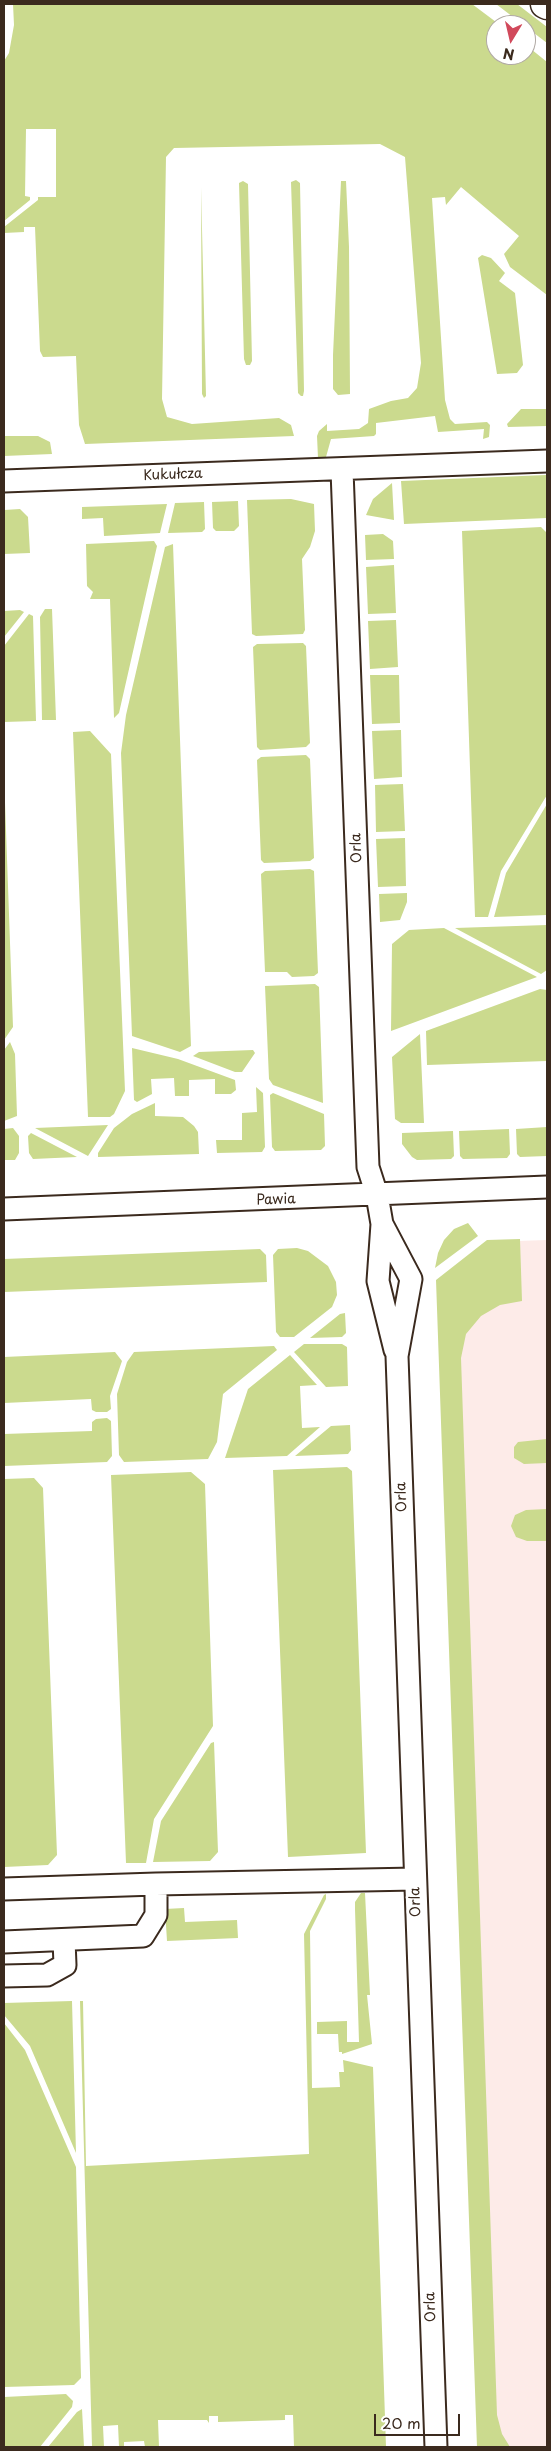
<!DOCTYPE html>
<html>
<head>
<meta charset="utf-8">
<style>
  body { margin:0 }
  #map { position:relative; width:551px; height:2451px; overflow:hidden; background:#fff; font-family:"Playpen Sans",sans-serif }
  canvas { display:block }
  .frame { position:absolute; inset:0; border:5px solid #3b2a1e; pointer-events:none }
  .north { position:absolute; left:486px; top:15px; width:50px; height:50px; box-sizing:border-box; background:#fff; border:1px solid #b1aaa5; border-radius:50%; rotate:189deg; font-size:14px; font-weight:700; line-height:20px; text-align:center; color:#3b2a1e }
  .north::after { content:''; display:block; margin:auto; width:18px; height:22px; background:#d1495b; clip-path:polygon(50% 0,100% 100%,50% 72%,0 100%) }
  .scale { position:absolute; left:374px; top:2414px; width:86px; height:22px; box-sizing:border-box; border:2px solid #3b2a1e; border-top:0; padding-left:6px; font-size:15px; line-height:18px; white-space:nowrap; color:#3b2a1e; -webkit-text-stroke:4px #fff; paint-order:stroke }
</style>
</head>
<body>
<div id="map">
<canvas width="551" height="2451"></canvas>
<div class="frame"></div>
<div class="north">N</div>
<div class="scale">20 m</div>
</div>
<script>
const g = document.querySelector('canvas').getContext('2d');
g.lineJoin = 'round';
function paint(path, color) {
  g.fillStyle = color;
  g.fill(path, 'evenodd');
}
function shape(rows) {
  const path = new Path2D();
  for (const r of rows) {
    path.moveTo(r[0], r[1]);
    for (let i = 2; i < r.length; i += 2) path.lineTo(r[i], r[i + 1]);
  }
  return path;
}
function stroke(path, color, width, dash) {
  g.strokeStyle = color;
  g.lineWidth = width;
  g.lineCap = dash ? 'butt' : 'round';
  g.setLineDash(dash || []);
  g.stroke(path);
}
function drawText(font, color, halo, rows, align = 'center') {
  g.font = font + ' "Playpen Sans",sans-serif';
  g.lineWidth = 5;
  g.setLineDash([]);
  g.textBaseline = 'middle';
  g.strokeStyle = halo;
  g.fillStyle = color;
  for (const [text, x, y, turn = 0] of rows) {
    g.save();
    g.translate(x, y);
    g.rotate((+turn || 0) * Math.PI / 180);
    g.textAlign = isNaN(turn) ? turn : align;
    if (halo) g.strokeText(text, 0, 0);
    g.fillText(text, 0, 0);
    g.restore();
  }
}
const built = shape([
  [547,1240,547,2447,488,2447,449,1283,488,1242]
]);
const green = shape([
  [13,4,472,4,500,25,496,25,496,55,526,55,526,45,547,62,547,295,510,267,504,254,519,236,461,187,446,205,445,197,432,198,445,400,450,419,455,424,487,422,490,425,489,437,483,439,484,429,438,432,435,416,376,423,376,434,374,436,331,439,326,457,318,458,317,436,319,431,327,424,327,431,359,429,368,423,369,409,391,401,408,398,417,388,421,363,405,157,380,144,174,148,166,157,162,399,167,417,192,424,279,418,291,425,294,436,85,444,79,425,76,356,43,357,40,351,35,227,24,227,24,232,4,233,4,227,38,200,38,197,56,197,56,129,26,129,25,196,30,197,30,200,4,221,4,61,9,53,14,25],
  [496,4,517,4,547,27,547,43],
  [296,180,300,183,304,391,303,396,301,396,298,393,291,182],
  [243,181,248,184,252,361,250,365,246,365,244,359,239,183],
  [341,181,346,181,349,247,350,394,338,395,333,389,333,355],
  [201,187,206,396,204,398,202,394],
  [482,255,491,258,505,273,499,281,515,293,523,365,517,373,497,374,478,258],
  [521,409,547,409,547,426,508,427,507,424],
  [4,436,38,436,50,442,52,454,4,456],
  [546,475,547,518,404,524,401,481],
  [392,483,394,520,366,515,373,499],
  [291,499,314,504,315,531,310,547,302,559,305,630,303,634,256,636,252,634,247,500],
  [238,501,239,526,234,531,216,531,213,528,212,502],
  [204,502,205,529,202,532,168,533,175,503],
  [167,504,160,533,104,536,103,518,82,519,82,507],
  [20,509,28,517,30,553,4,554,4,510],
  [541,527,547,533,547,795,501,871,488,917,475,917,462,531],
  [383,534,393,541,394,559,366,560,365,535],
  [154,541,157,546,119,713,114,718,110,599,90,599,93,592,87,586,86,544],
  [173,544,191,1046,180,1052,132,1036,121,753,126,715,165,547],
  [394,565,396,613,368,614,366,567],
  [45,609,52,609,56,720,42,720,40,617],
  [20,610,24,612,4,637,4,611],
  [29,614,33,616,36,721,4,722,4,646],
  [396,620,398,667,370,669,368,621],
  [303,643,306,646,310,743,306,747,260,750,257,747,253,647,257,644],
  [370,675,399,675,400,723,372,724],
  [401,730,402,777,374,779,372,731],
  [90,731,111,754,125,1091,114,1114,110,1117,88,1117,73,732],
  [306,755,310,759,314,858,310,861,264,863,261,860,257,760,261,757],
  [4,774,13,1027,4,1040],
  [403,784,405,831,376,832,375,785],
  [547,804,547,915,494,917,506,873],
  [405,838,406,886,378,887,376,839],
  [310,869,314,871,318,973,314,976,292,977,287,972,265,972,261,874,265,871],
  [407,893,407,902,400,920,380,922,379,894],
  [547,925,547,970,541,974,455,928],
  [444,928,537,977,391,1031,392,944,409,930],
  [315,984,319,987,323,1103,273,1085,269,1079,265,986],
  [540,989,547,990,547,1061,427,1065,426,1031],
  [420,1034,424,1123,401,1123,395,1119,392,1057],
  [10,1042,15,1054,17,1116,4,1121,4,1050],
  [132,1048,178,1059,235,1080,236,1090,231,1094,215,1094,215,1079,189,1080,189,1096,175,1096,174,1078,151,1079,152,1094,137,1102,134,1100],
  [253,1050,255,1053,242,1072,235,1072,193,1056,199,1052],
  [256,1087,263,1093,265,1147,262,1152,217,1153,216,1140,242,1140,242,1113,257,1112],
  [273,1093,324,1114,325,1146,321,1150,275,1151,272,1147,270,1095],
  [155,1103,155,1116,183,1117,194,1126,198,1132,199,1154,98,1157,98,1153,114,1128,132,1114],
  [108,1125,88,1156,35,1128],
  [547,1127,547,1156,520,1157,517,1154,516,1129],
  [13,1128,19,1136,19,1153,15,1160,4,1160,4,1129],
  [509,1129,510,1154,507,1158,463,1159,460,1156,459,1131],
  [453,1131,454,1156,451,1159,417,1160,412,1157,402,1144,402,1133],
  [31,1133,77,1157,33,1159,29,1153,28,1136],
  [468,1223,478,1236,435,1268,438,1253,444,1240,454,1229],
  [520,1239,522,1301,500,1305,481,1316,466,1334,461,1358,497,2415,502,2434,510,2447,477,2447,436,1280,487,1240],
  [297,1248,308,1251,328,1266,336,1282,337,1295,332,1307,294,1337,280,1337,276,1332,273,1255,278,1249],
  [260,1249,266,1255,267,1282,4,1292,4,1259],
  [345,1313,346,1333,342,1337,310,1338,340,1314],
  [304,1344,342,1344,347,1347,348,1386,326,1387,294,1352],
  [274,1346,277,1350,223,1394,217,1442,208,1459,124,1462,119,1455,117,1394,127,1362,134,1352],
  [115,1352,122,1361,110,1396,111,1409,107,1412,96,1412,92,1410,91,1399,4,1403,4,1357],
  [290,1355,317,1385,300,1386,302,1428,320,1427,287,1456,225,1458,248,1389],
  [107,1418,111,1421,112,1456,107,1462,4,1466,4,1434,92,1431,92,1422,96,1419],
  [350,1425,351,1450,348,1454,295,1456,331,1426],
  [547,1439,547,1463,524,1464,514,1458,514,1447,518,1442],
  [347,1467,352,1471,366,1853,288,1857,273,1470],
  [191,1472,205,1484,213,1726,154,1819,146,1863,126,1863,111,1475],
  [34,1478,43,1488,57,1855,48,1865,4,1867,4,1479],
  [547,1509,547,1541,527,1541,516,1537,511,1526,515,1515,526,1510],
  [214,1742,218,1852,210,1861,153,1862,161,1821,211,1743],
  [361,1893,365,1893,370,1995,367,1995,372,2044,342,2054,342,2052,339,2052,338,2034,317,2034,317,2022,347,2021,347,2042,359,2042,355,1909,355,1902],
  [326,1894,326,1899,310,1931,312,2088,340,2087,339,2072,344,2072,343,2060,373,2067,386,2447,294,2447,293,2415,285,2415,285,2420,218,2422,218,2416,209,2416,209,2423,207,2420,158,2420,159,2447,145,2447,144,2441,124,2442,124,2447,119,2447,118,2425,103,2426,104,2447,92,2447,80,2001,83,2001,86,2166,309,2154,304,1934,324,1895],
  [184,1908,185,1922,237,1920,238,1938,167,1941,165,1909],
  [72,2001,76,2153,30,2046,4,2015,4,2003],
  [4,2023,25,2050,76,2167,81,2378,74,2385,4,2387],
  [66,2394,73,2401,72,2407,40,2447,4,2447,4,2397],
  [82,2409,84,2447,48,2447,77,2412]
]);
const minor = shape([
  [342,470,368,1167,377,1195,382,1224,378,1281,395,1350],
  [4,481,547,461],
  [4,1209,547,1187],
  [382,1224,411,1279,397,1356,436,2447],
  [156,1884,415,1879],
  [4,1889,156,1884,156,1915,143,1936,4,1942],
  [4,1976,47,1975,65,1965,64,1940]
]);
const tertiary = shape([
  [545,4,547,5]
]);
const streetNames = [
  ["Kukułcza",173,475,-2],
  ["Orla",357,848,-92],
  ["Pawia",276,1200,-2],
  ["Orla",402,1497,-92],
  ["Orla",416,1902,-92],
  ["Orla",431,2307,-92]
];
paint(built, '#fdebe8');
paint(green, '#cbda8e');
stroke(minor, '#3b2a1e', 25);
stroke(tertiary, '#3b2a1e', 31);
stroke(minor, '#fff', 21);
stroke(tertiary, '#fff', 28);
drawText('14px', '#3b2a1e', '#fff', streetNames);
</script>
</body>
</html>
